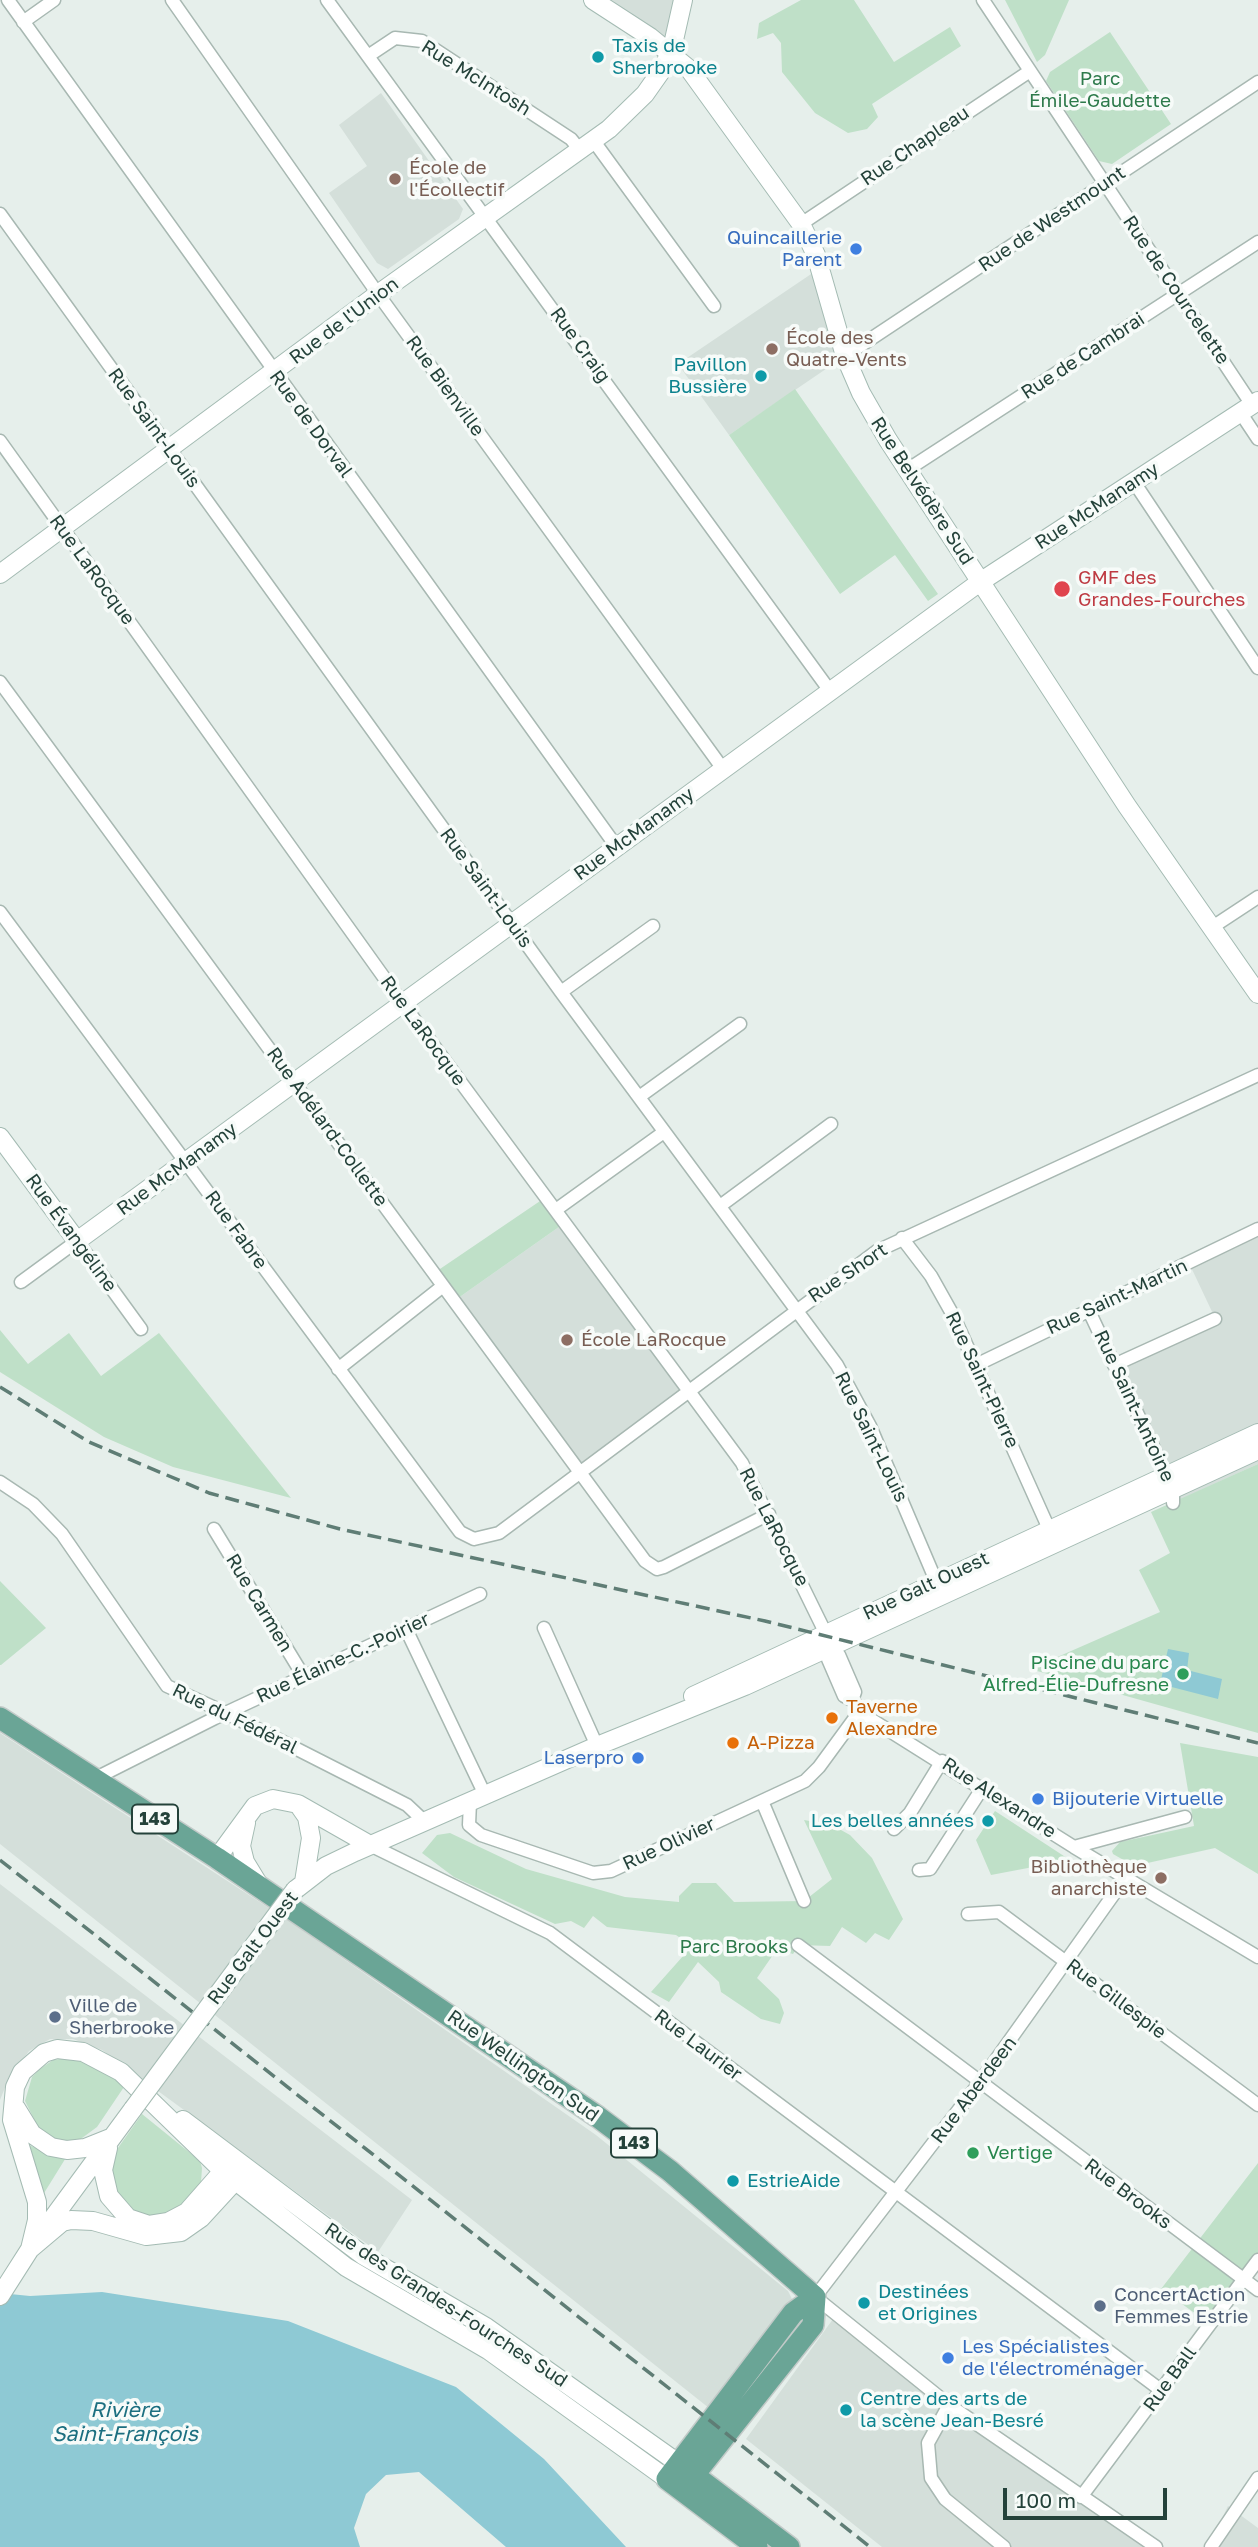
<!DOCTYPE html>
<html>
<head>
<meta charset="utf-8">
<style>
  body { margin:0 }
  #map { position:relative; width:1258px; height:2547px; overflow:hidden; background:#e6efeb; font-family:"Golos Text",sans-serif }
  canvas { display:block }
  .scale { position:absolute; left:1003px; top:2488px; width:164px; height:32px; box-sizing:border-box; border:4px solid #24423a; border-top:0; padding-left:9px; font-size:21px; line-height:24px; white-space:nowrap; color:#24423a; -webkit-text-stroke:5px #f7fbf9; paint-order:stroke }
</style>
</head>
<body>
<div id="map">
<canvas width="1258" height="2547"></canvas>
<div class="scale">100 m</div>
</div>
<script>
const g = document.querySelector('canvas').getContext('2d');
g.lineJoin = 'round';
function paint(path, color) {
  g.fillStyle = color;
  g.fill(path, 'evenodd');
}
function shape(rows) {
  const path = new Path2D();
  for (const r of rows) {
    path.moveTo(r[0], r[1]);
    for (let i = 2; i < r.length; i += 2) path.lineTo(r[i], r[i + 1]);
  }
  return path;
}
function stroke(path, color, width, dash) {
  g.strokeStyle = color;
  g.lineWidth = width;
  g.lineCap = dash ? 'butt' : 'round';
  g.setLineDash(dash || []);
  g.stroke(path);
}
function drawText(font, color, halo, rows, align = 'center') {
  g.font = font + ' "Golos Text",sans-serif';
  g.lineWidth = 7;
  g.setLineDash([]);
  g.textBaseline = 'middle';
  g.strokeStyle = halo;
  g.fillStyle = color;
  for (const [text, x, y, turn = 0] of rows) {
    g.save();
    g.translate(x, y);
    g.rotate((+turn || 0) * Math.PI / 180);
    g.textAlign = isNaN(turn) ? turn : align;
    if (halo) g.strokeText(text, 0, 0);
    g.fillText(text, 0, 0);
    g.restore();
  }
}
const built = shape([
  [593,0,683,0,670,52],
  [381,93,463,209,459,219,388,269,377,263,329,193,367,166,339,125],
  [820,268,845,356,729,435,678,364],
  [566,1222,688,1391,579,1472,454,1301],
  [1258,1229,1258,1464,1173,1503,1114,1365,1215,1318,1189,1263],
  [0,1733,292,1923,596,2135,788,2291,792,2299,791,2309,714,2412,0,1844],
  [0,1884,412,2200,378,2252,102,2050,73,2039,50,2039,29,2051,8,2080,0,2100],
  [833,2319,1156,2547,882,2547,746,2439],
  [1228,2506,1258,2528,1258,2547,1208,2547]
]);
const green = shape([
  [801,0,854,0,894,62,950,27,961,46,872,104,878,117,867,129,848,133,815,113,782,72,781,43,773,33,757,39,759,23],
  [1005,0,1069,0,1045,55,1037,62],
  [1110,32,1171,124,1112,164,1099,161,1046,81,1050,72],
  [795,389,938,594,928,601,895,555,840,594,729,435],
  [546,1197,566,1222,454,1301,434,1273],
  [0,1330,28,1364,69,1333,101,1376,159,1333,291,1498,173,1467,104,1437,0,1372],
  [1258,1464,1258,1733,1030,1669,1160,1612,1139,1570,1170,1553,1151,1512],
  [0,1581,46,1628,1,1665,0,1665],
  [1180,1743,1258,1757,1258,1874,1215,1848,1134,1866,1113,1854,1112,1851,1120,1842,1194,1826],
  [995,1811,1070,1860,991,1875,976,1840],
  [804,1820,832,1825,850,1835,872,1858,903,1919,889,1940,875,1933,866,1943,842,1927,830,1946,799,1945,793,1954,777,1949,757,1978,779,1999,784,2013,780,2024,761,2019,721,1992,719,1982,698,1962,669,2002,651,1992,692,1946,676,1935,607,1927,593,1916,584,1928,571,1921,555,1924,454,1877,422,1853,437,1835,450,1833,526,1869,625,1897,679,1902,679,1896,692,1883,716,1883,734,1902,804,1901,832,1879],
  [73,2057,89,2061,126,2084,97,2127,78,2141,66,2143,44,2139,25,2101,32,2077,40,2069,53,2060],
  [142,2114,200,2161,202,2168,201,2182,185,2204,167,2216,141,2217,118,2203,111,2167,113,2155],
  [24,2143,50,2154,67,2156,41,2198],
  [1258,2163,1258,2260,1210,2324,1161,2289]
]);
const water = shape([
  [1168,1649,1189,1653,1187,1670,1222,1679,1218,1699,1160,1684],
  [102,2292,288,2321,456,2387,544,2459,626,2547,506,2547,419,2472,386,2475,366,2494,354,2528,360,2547,0,2547,0,2293,30,2296]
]);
const street = shape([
  [8,0,616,846],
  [172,0,378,294,723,769],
  [327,0,830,691],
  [983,0,1252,405],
  [23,22,54,0],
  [368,56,395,38,422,41,571,139,579,149],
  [593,140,714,306],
  [0,214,561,992,837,1365,870,1426,936,1581],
  [801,224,1030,71],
  [845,356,1258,82],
  [1240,412,1258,439],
  [0,441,403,1004,742,1463,825,1632,830,1647,828,1659,844,1696,852,1700,869,1718,1074,1847,1258,1957],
  [907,470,1258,242],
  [1134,482,1258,668],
  [0,682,645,1561,657,1569,664,1567,769,1514],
  [0,912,460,1532,474,1539,499,1533,877,1251,1258,1075],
  [1211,928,1258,897],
  [561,992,653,926],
  [639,1097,740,1024],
  [720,1206,831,1124],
  [557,1209,664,1132],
  [902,1238,931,1276,954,1317,1049,1529],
  [21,1282,77,1241,141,1329],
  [1089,1311,1173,1489,1173,1503],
  [976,1365,1258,1229],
  [1114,1365,1215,1319],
  [338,1369,443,1286],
  [0,1482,33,1504,62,1534,167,1686,226,1713,407,1805,424,1821],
  [214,1529,304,1677],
  [544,1628,597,1746],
  [406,1629,485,1795],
  [830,1647,839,1655,855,1692,852,1700],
  [94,1779,215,1718,480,1594],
  [762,1801,804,1901],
  [470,1802,469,1825,481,1835,593,1873,611,1871,805,1781,819,1767,860,1711],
  [894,1829,910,1813,942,1761],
  [370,1845,550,1933,1162,2391],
  [1074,1847,1185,1817],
  [919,1870,930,1869,983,1787],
  [1126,1877,980,2082,815,2297,949,2405,1156,2547],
  [968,1914,999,1912,1258,2105],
  [798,1945,1258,2290],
  [949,2405,928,2443,931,2478,945,2499,1004,2547],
  [1081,2497,1258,2260],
  [1211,2547,1258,2478]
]);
const secondary = shape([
  [593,0,650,37,689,69,801,224,816,255,845,356,861,393,888,440,1127,806,1258,994],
  [0,574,378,294,609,129,645,94,664,67,674,40,683,0],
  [0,1137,77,1241,980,582,1258,401],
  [693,1696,1258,1433],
  [300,1807,307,1817,311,1838,304,1882],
  [246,1823,241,1846,245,1862,259,1885],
  [217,1858,255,1806,273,1799,298,1804,370,1845],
  [295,1890,326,1866,355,1852,597,1746,745,1686,1258,1450],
  [16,2108,32,2134,51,2147,67,2150,85,2148,110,2138],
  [183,2120,364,2256,486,2327,678,2463],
  [108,2148,103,2170,109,2196,128,2218,149,2225,168,2222,187,2212,223,2171,231,2166],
  [30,2249,37,2220,37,2202,12,2120,15,2087,22,2072,44,2053,57,2049,83,2052,121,2072,223,2171,346,2267,488,2350,667,2479],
  [30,2249,62,2222,71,2220,93,2221,146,2236,181,2232,201,2218,235,2181,237,2171],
  [0,2296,30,2249,133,2109]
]);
const primary = shape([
  [0,1718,217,1858,598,2117,670,2171,815,2297],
  [682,2466,789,2547],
  [682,2490,813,2325,815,2297],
  [757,2547,667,2479,793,2313,815,2297]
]);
const rail = shape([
  [0,1387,89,1442,209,1493,340,1529,765,1621,1258,1743],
  [0,1860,870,2547]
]);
const secondaryBridge = shape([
  [133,2109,295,1890]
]);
const markers = [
  [598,57,7,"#0f9aa8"],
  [395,179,7,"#8d6e63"],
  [856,249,7,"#3f7fe0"],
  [772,349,7,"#8d6e63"],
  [761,376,7,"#0f9aa8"],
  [1062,589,9,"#e0444e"],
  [567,1340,7,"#8d6e63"],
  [1183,1674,7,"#2e9e5b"],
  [832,1718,7,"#e8710a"],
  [733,1743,7,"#e8710a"],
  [638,1758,7,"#3f7fe0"],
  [1038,1799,7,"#3f7fe0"],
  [988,1821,7,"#0f9aa8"],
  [1161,1878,7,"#8d6e63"],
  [55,2017,7,"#5c6f8a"],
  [973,2153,7,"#2e9e5b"],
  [733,2181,7,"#0f9aa8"],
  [864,2303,7,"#0f9aa8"],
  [1100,2306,7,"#5c6f8a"],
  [948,2358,7,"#3f7fe0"],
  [846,2410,7,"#0f9aa8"]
];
const shields = [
  [155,1819,46],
  [634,2143,46]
];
const shieldNames = [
  ["143",155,1819],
  ["143",634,2143]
];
const cultureNames = [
  ["Taxis de",612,46],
  ["Sherbrooke",612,68],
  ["Pavillon",747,365,"right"],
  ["Bussière",747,387,"right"],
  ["Les belles années",974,1821,"right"],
  ["EstrieAide",747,2181],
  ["Destinées",878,2292],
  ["et Origines",878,2314],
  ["Centre des arts de",860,2399],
  ["la scène Jean-Besré",860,2421]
];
const streetNames = [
  ["Rue McIntosh",476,78,32],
  ["Rue Chapleau",915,146,-34],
  ["Rue de Westmount",1052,219,-34],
  ["Rue de Courcelette",1176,290,56],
  ["Rue de l'Union",344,321,-37],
  ["Rue Craig",580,345,54],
  ["Rue de Cambrai",1083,356,-33],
  ["Rue Bienville",445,386,54],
  ["Rue de Dorval",311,424,54],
  ["Rue Saint-Louis",154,428,54],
  ["Rue Belvédère Sud",922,491,57],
  ["Rue McManamy",1097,506,-33],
  ["Rue LaRocque",92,570,54],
  ["Rue McManamy",634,834,-36],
  ["Rue Saint-Louis",486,888,54],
  ["Rue LaRocque",423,1031,54],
  ["Rue Adélard-Collette",327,1127,54],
  ["Rue McManamy",177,1169,-36],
  ["Rue Fabre",236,1230,54],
  ["Rue Évangéline",71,1233,54],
  ["Rue Short",848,1273,-34],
  ["Rue Saint-Martin",1117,1297,-25],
  ["Rue Saint-Pierre",982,1380,65],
  ["Rue Saint-Antoine",1134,1406,65],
  ["Rue Saint-Louis",871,1437,64],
  ["Rue LaRocque",774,1527,63],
  ["Rue Galt Ouest",926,1586,-25],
  ["Rue Carmen",259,1603,59],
  ["Rue Élaine-C.-Poirier",343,1658,-25],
  ["Rue du Fédéral",235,1719,26],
  ["Rue Alexandre",999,1798,33],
  ["Rue Olivier",669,1844,-25],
  ["Rue Galt Ouest",253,1948,-53],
  ["Rue Gillespie",1116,1999,37],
  ["Rue Laurier",698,2045,37],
  ["Rue Wellington Sud",523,2066,35],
  ["Rue Aberdeen",974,2090,-53],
  ["Rue Brooks",1128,2194,37],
  ["Rue des Grandes-Fourches Sud",446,2305,33],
  ["Rue Ball",1170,2379,-54]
];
const parkNames = [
  ["Parc",1100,79],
  ["Émile-Gaudette",1100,101],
  ["Parc Brooks",734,1947]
];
const educationNames = [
  ["École de",409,168],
  ["l'Écollectif",409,190],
  ["École des",786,338],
  ["Quatre-Vents",786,360],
  ["École LaRocque",581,1340],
  ["Bibliothèque",1147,1867,"right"],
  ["anarchiste",1147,1889,"right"]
];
const shopNames = [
  ["Quincaillerie",842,238],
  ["Parent",842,260],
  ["Laserpro",624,1758],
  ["Bijouterie Virtuelle",1052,1799,"left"],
  ["Les Spécialistes",962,2347,"left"],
  ["de l'électroménager",962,2369,"left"]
];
const healthNames = [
  ["GMF des",1078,578],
  ["Grandes-Fourches",1078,600]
];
const leisureNames = [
  ["Piscine du parc",1169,1663],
  ["Alfred-Élie-Dufresne",1169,1685],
  ["Vertige",987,2153,"left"]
];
const foodNames = [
  ["Taverne",846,1707],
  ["Alexandre",846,1729],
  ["A-Pizza",747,1743]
];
const serviceNames = [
  ["Ville de",69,2006],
  ["Sherbrooke",69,2028],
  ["ConcertAction",1114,2295],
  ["Femmes Estrie",1114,2317]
];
const waterNames = [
  ["Rivière",125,2410],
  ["Saint-François",125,2434]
];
paint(built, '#d4dfda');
paint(green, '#bfe0c8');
paint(water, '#8ec9d4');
stroke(street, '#a8b8b2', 15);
stroke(secondary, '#a4bbb3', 20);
stroke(primary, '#c2cac8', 24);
stroke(street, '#fff', 12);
stroke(secondary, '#fff', 18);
stroke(primary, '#6aa596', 21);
stroke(rail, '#5f7d75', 3.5, [14, 7]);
stroke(secondaryBridge, '#a4bbb3', 20, []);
stroke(secondaryBridge, '#fff', 18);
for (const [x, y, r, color] of markers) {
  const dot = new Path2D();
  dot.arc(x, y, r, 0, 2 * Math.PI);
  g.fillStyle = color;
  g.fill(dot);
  stroke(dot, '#f7fbf9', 2.5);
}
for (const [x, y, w] of shields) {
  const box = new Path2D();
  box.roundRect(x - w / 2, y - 14.5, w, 29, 5);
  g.fillStyle = '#f7fbf9';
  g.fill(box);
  stroke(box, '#24423a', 2);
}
drawText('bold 18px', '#24423a', null, shieldNames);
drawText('19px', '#0d838f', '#f7fbf9', cultureNames, 'left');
drawText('19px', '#24423a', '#f7fbf9', streetNames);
drawText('19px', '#2d7a4b', '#f7fbf9', parkNames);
drawText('19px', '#785e54', '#f7fbf9', educationNames, 'left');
drawText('19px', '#366cbe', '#f7fbf9', shopNames, 'right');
drawText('19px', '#be3a42', '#f7fbf9', healthNames, 'left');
drawText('19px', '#27864d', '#f7fbf9', leisureNames, 'right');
drawText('19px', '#c56008', '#f7fbf9', foodNames, 'left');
drawText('19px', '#4e5e75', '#f7fbf9', serviceNames, 'left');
drawText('italic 21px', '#1c6f80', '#f7fbf9', waterNames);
</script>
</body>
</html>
